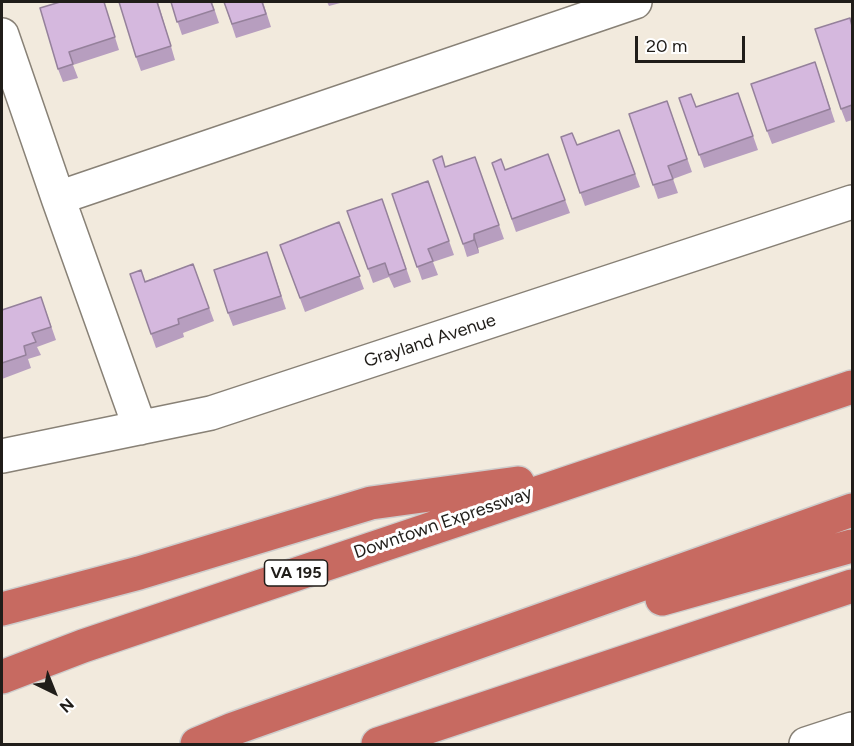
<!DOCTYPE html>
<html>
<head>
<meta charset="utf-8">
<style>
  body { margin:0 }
  #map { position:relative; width:854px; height:746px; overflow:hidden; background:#f2eadd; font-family:Figtree,sans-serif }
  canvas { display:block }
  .frame { position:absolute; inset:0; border:3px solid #201d19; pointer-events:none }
  .north { position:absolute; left:24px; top:662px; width:60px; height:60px; -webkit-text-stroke:4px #fff; paint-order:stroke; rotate:137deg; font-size:16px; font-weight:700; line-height:24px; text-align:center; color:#201d19 }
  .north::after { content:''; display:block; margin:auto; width:21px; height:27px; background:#201d19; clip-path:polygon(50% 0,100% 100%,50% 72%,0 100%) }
  .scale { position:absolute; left:635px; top:36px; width:110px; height:27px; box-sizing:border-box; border:3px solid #201d19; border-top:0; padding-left:8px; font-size:18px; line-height:21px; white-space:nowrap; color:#201d19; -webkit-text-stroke:4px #fff; paint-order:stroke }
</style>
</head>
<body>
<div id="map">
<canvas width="854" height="746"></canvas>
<div class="frame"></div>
<div class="north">N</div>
<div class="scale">20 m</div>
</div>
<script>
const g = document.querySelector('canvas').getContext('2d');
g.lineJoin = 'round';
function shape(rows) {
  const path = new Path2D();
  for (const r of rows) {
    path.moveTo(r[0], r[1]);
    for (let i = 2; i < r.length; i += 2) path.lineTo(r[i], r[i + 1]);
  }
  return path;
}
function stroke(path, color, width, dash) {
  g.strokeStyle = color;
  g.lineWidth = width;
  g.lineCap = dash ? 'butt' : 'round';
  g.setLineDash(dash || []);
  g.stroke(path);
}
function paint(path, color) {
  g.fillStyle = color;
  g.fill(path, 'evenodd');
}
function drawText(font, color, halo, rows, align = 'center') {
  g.font = font + ' Figtree,sans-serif';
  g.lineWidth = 6;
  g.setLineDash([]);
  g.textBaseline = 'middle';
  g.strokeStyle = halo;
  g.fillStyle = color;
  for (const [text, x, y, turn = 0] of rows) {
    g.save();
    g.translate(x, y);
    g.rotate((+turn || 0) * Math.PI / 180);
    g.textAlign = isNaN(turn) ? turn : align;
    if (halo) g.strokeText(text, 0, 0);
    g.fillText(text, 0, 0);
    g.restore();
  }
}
const minor = shape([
  [2,35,58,198],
  [140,428,58,198,635,2],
  [2,456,211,413,852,202],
  [806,744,852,729]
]);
const highway = shape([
  [662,599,852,546],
  [2,609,139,573,371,503,518,483],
  [2,677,83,646,852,387],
  [197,744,233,729,852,510],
  [378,744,852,586]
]);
const wall = shape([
  [60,2,104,2,119,50,73,65,78,78,63,82,58,69],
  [158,2,175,60,141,71,136,57],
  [171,2,212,2,219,23,182,35],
  [224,2,263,2,271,27,236,38],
  [327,2,344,2,329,6],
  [852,26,852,120,846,122,841,109],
  [815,62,835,122,772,144,767,131],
  [738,93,758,150,704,168,679,98,696,107],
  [667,101,692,172,673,179,678,193,658,199,629,114],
  [619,130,640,187,585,206,561,137,577,145],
  [548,154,570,213,516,232,492,163,505,170],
  [475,157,504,239,478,248,479,253,467,257,463,244,446,167],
  [428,181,454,255,433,262,438,275,422,280,392,194],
  [382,199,411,282,394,288,389,277,373,283,347,211],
  [339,222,364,289,305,312,280,245],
  [267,252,286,309,233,326,228,313],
  [193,264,214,321,183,333,184,337,156,348,130,274,145,281],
  [41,297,56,340,37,347,41,355,28,359,31,368,2,379,2,310]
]);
const shadedWall = shape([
  [474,234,478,248,479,253,474,240]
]);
const building = shape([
  [60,2,104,2,115,37,69,52,73,64,58,69,40,8,60,2],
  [119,2,157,2,171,46,136,57,119,2],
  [171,2,211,2,214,10,177,22,171,2],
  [224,2,262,2,266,14,232,24,224,2],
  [850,18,852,26,852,105,841,109,815,29,850,18],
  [815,62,830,109,767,131,751,84,815,62],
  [738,93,753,136,699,155,679,98,691,94,696,107,738,93],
  [667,101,687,159,668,166,673,179,653,185,629,114,667,101],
  [619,130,635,174,580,193,561,137,572,133,577,145,619,130],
  [548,154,565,200,512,219,492,163,501,159,505,170,548,154],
  [442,156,445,167,475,157,499,225,474,234,474,240,463,244,433,160,442,156],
  [428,181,449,241,428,249,433,261,417,267,392,194,428,181],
  [382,199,406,269,389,275,385,263,368,269,347,211,382,199],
  [339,222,360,276,300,298,280,245,339,222],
  [267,252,281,296,228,313,214,270,267,252],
  [193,264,209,308,178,319,179,324,151,334,130,274,141,270,145,282,193,264],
  [41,297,51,327,32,333,36,342,24,346,26,355,2,363,2,310,41,297]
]);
const shields = [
  [296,573,63]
];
const shieldNames = [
  ["VA 195",296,573]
];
const streetNames = [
  ["Grayland Avenue",430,341,-18],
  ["Downtown Expressway",443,523,-19]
];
stroke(minor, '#888176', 36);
stroke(highway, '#cecdcc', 36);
stroke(minor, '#fff', 33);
stroke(highway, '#c76a61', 33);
paint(wall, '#b79ebf');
paint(shadedWall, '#95819b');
paint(building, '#d5b8de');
stroke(building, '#95819b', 1.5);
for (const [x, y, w] of shields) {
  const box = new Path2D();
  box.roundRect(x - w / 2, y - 13, w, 26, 4.5);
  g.fillStyle = '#fff';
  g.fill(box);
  stroke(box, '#201d19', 1.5);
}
drawText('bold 16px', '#201d19', null, shieldNames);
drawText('18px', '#201d19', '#fff', streetNames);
</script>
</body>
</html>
